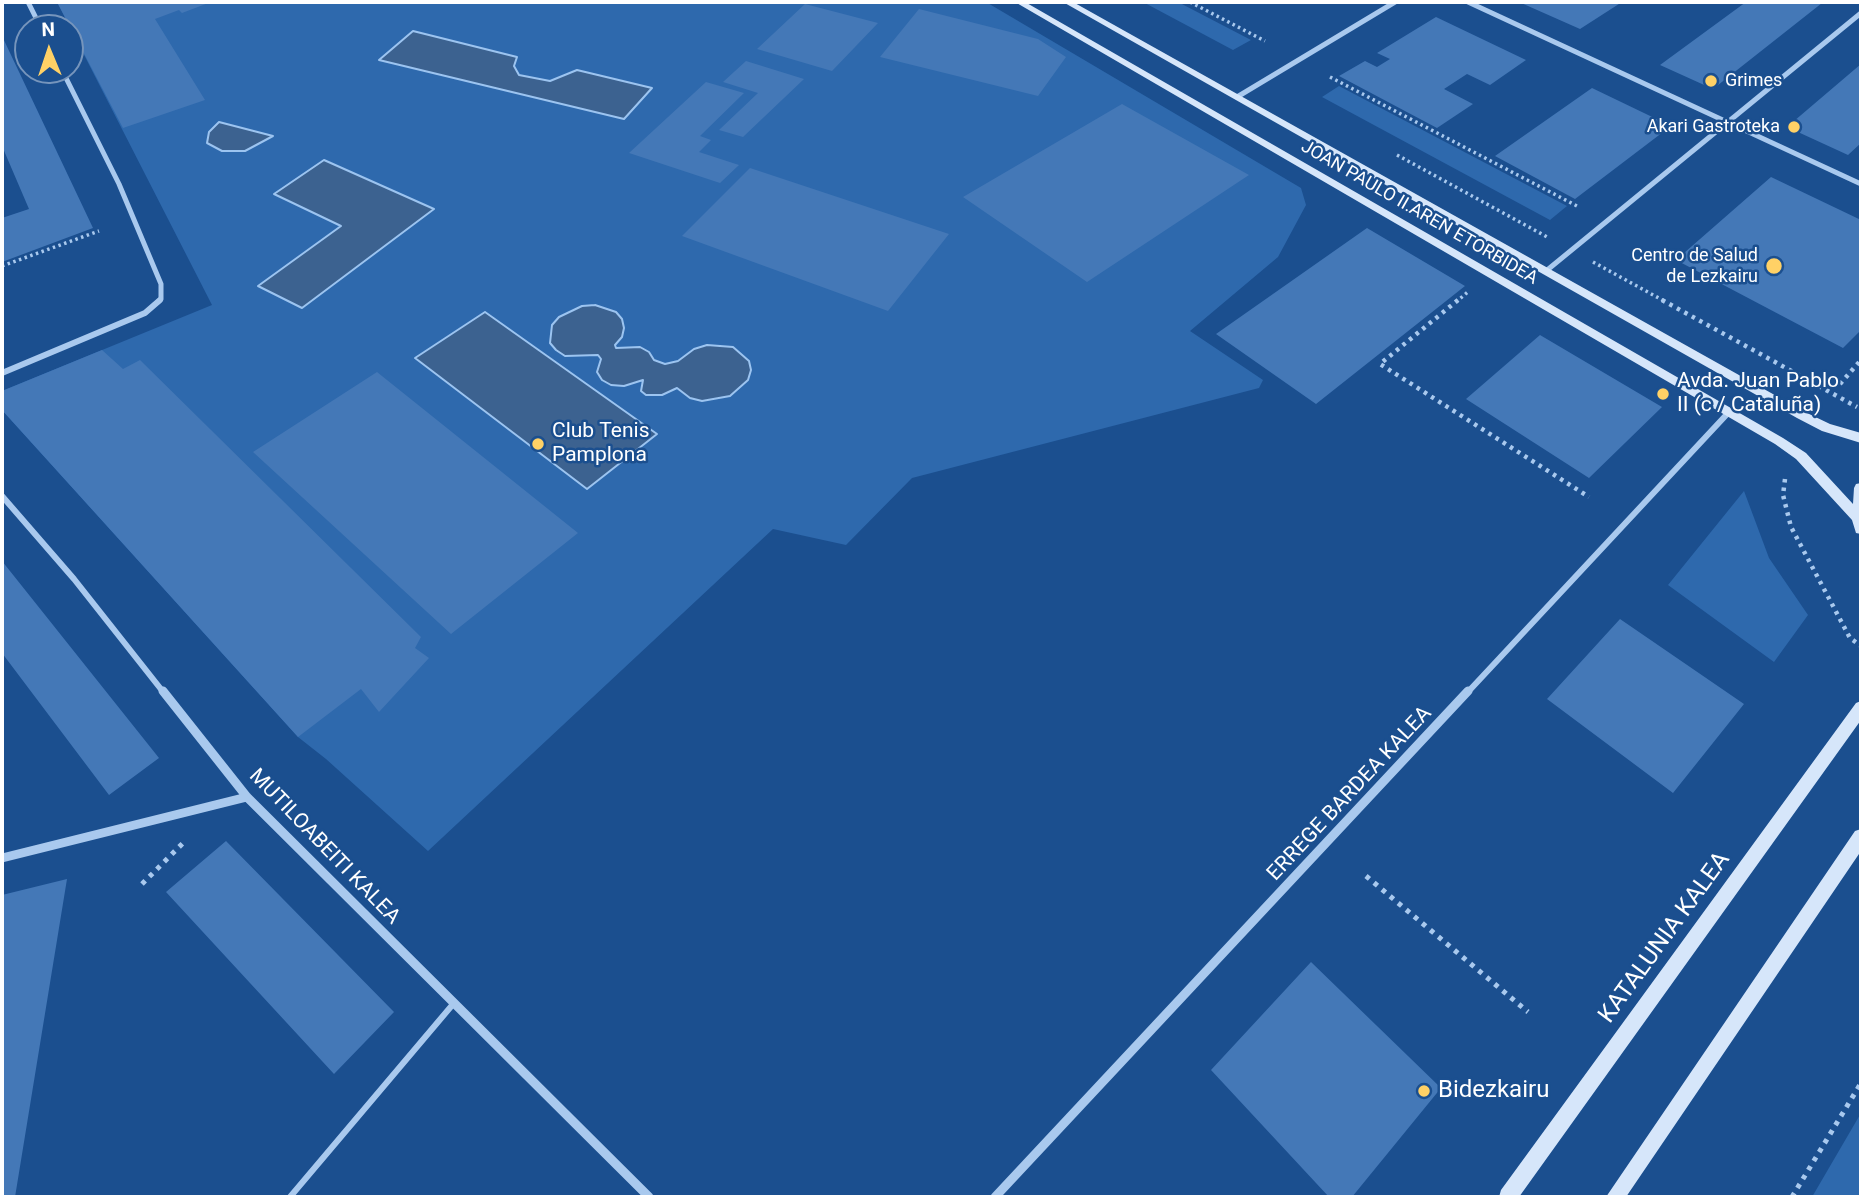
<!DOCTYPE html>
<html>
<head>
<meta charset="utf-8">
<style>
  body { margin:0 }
  #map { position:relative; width:1863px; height:1199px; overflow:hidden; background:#1b4f8f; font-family:Roboto,sans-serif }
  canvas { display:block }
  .frame { position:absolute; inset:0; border:4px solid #fff; pointer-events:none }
  .north { position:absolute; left:14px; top:14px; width:70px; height:70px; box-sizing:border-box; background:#1b4f8f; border:2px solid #7695bc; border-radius:50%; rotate:358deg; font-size:19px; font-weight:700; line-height:28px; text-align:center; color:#fff }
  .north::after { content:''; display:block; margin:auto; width:24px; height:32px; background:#ffd166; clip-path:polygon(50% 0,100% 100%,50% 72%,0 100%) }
</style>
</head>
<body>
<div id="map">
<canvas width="1863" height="1199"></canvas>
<div class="frame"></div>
<div class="north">N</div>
</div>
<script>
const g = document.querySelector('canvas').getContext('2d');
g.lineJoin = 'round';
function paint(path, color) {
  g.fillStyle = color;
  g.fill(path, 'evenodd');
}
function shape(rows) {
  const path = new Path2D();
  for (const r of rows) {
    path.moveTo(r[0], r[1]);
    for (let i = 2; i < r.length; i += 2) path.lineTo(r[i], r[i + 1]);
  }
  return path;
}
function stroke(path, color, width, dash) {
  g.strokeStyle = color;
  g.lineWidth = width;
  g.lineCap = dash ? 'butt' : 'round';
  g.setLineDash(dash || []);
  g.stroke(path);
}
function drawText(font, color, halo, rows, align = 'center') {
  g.font = font + ' Roboto,sans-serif';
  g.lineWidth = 5;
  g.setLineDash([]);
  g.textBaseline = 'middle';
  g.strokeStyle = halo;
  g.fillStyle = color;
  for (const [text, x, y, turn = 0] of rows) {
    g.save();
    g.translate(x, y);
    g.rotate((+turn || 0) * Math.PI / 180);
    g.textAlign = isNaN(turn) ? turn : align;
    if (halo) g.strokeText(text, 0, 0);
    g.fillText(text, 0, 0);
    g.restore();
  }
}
const green = shape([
  [57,2,986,2,1301,188,1306,205,1278,257,1190,331,1263,380,1259,388,912,478,846,545,773,529,428,851,326,759,298,737,2,410,2,391,212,305],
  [1143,2,1178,2,1251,40,1233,50],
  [1339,86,1567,206,1550,220,1322,97],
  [1744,491,1769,558,1808,615,1774,662,1668,585],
  [1861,1113,1861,1197,1812,1197]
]);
const water = shape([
  [413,31,517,57,514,66,519,75,550,81,577,70,652,88,624,119,379,60,413,31],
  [219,122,273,136,245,151,222,151,207,143,209,132,219,122],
  [324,160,434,209,302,308,258,286,341,226,274,194,324,160],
  [595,305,616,312,622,319,624,328,622,337,615,345,616,348,640,347,649,352,654,360,665,364,678,361,694,349,707,345,733,347,749,361,751,370,748,380,730,396,702,401,690,398,677,388,662,395,646,395,641,391,643,380,624,386,611,385,602,380,597,372,601,359,598,355,565,356,556,350,550,343,552,325,559,317,582,306,595,305],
  [485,312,657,434,587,489,415,358,485,312]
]);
const building = shape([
  [57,2,211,2,182,13,179,10,155,19,205,100,123,128],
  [1519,2,1622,2,1580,29],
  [1746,2,1822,3,1713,89,1660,65],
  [805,4,878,23,832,71,757,49],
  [919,9,1038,39,1066,57,1038,96,880,57],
  [1436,17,1526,60,1490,85,1467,74,1444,89,1473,104,1437,128,1339,76,1365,61,1377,67,1390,59,1377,53],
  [2,36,93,228,2,262,2,218,29,209,2,146],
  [746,61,804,79,743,137,719,130,758,93,723,82],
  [1861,64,1861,143,1848,155,1787,127],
  [706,82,744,93,700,136,711,140,699,152,739,165,720,183,629,153],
  [1592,88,1671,126,1575,199,1495,156],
  [1122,104,1249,175,1087,282,963,197],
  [750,168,949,234,888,311,682,236],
  [1771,177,1861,220,1861,330,1843,348,1676,260],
  [1367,228,1465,286,1316,404,1216,334],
  [1540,335,1662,407,1589,478,1466,399],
  [102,350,123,369,140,360,421,637,415,648,429,658,379,712,361,689,298,737,2,410,2,391],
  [377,372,578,533,451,634,253,452],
  [2,561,159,758,109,795,2,653],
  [1620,619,1744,704,1673,793,1547,699],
  [226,841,394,1012,334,1074,166,892],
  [67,879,15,1197,2,1197,2,895],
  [1311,962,1441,1088,1352,1197,1329,1197,1211,1070]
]);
const pathFar2 = shape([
  [1190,2,1265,41],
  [1330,77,1577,206],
  [1397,155,1549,238],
  [1593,262,1666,302],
  [2,266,99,231],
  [1456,302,1469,291]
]);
const pathFar1 = shape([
  [1458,300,1380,364,1589,497],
  [1662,300,1857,407],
  [1840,384,1861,360],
  [1785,479,1783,495,1791,527,1850,638,1861,646]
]);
const path = shape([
  [1366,876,1528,1012],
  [142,884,183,843],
  [1792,1197,1861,1083]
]);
const lane = shape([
  [290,1197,454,1003]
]);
const streetFar2 = shape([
  [28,2,41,28],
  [1468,2,1861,184],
  [62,70,119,184,161,284,161,299,158,302],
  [1237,97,1395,2],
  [1546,271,1861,13]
]);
const streetFar1 = shape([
  [2,373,145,313,160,300],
  [2,496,74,579,164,693],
  [1467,693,1729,412]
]);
const street = shape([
  [163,691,247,797,649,1197],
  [2,858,247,797],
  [995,1197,1468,691]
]);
const secondary = shape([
  [1015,2,1025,2,1783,438,1806,453,1853,504,1854,488,1856,484,1861,483,1861,534,1856,533,1852,520,1796,459,1775,444,1015,2],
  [1063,2,1073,2,1805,412,1830,424,1861,433,1861,443,1822,431,1797,418,1063,2],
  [1861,701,1861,720,1519,1197,1499,1197,1501,1190,1856,703,1861,701],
  [1861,829,1861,851,1626,1197,1606,1197,1855,831,1861,829]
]);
const markers = [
  [1711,81,7,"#ffd166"],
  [1794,127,7,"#ffd166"],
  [1774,266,9,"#ffd166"],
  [1663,394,7,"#ffd166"],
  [538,444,7,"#ffd166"],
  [1424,1091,7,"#ffd166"]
];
const farPoinames = [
  ["Grimes",1725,81,"left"],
  ["Akari Gastroteka",1780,127],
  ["Centro de Salud",1758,256],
  ["de Lezkairu",1758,277]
];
const farStreetnames = [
  ["JOAN PAULO II.AREN ETORBIDEA",1419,213,30]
];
const poiNames = [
  ["Avda. Juan Pablo",1677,382],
  ["II (c / Cataluña)",1677,406],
  ["Club Tenis",552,432],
  ["Pamplona",552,456]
];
const streetNames = [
  ["ERREGE BARDEA KALEA",1350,794,-47],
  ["MUTILOABEITI KALEA",324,847,46]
];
const nearStreetnames = [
  ["KATALUNIA KALEA",1665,938,-54]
];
const nearPoinames = [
  ["Bidezkairu",1438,1091]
];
paint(green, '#2e69ad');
paint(water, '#3c6290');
stroke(water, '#9cc4f0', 2);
paint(building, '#4478b7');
stroke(pathFar2, '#a9c9ee', 3.5, [2.5, 3.5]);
stroke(pathFar1, '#a9c9ee', 4.5, [3.5, 5]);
stroke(path, '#a9c9ee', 5, [4.5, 6]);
stroke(lane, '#a9c9ee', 6);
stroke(streetFar2, '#a9c9ee', 5);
stroke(streetFar1, '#a9c9ee', 6);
stroke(street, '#a9c9ee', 9);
paint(secondary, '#d6e6fa');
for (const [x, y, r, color] of markers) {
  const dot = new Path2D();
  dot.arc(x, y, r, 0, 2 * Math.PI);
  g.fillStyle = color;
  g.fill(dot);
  stroke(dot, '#1b4f8f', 2.5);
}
drawText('18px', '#fff', '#1b4f8f', farPoinames, 'right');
drawText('18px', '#fff', '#1b4f8f', farStreetnames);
drawText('21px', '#fff', '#1b4f8f', poiNames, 'left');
drawText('21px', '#fff', '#1b4f8f', streetNames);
drawText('24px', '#fff', '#1b4f8f', nearStreetnames);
drawText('24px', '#fff', '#1b4f8f', nearPoinames, 'left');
</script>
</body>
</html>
